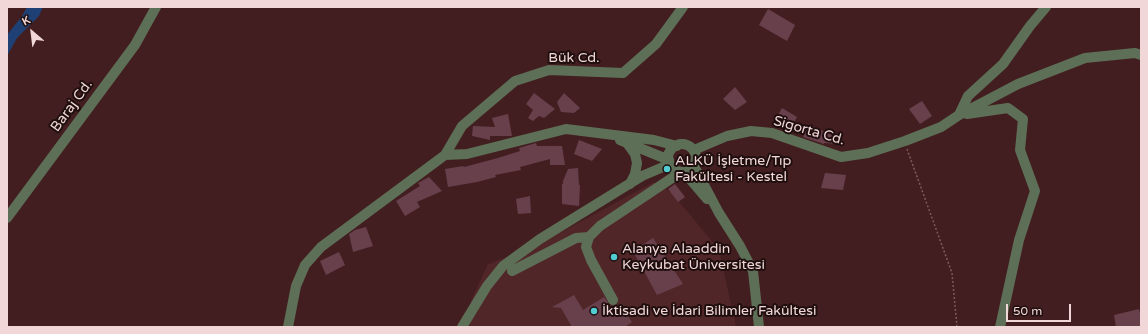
<!DOCTYPE html>
<html>
<head>
<meta charset="utf-8">
<style>
  body { margin:0 }
  #map { position:relative; width:1148px; height:334px; overflow:hidden; background:#431e20; font-family:"Varela Round",sans-serif }
  canvas { display:block }
  .frame { position:absolute; inset:0; border:8px solid #f1d7d7; pointer-events:none }
  .north { position:absolute; left:12px; top:12px; width:40px; height:40px; -webkit-text-stroke:3px #1f0e0e; paint-order:stroke; rotate:332deg; font-size:11px; font-weight:700; line-height:16px; text-align:center; color:#f1d7d7 }
  .north::after { content:''; display:block; margin:auto; width:14px; height:18px; background:#f1d7d7; clip-path:polygon(50% 0,100% 100%,50% 72%,0 100%) }
  .scale { position:absolute; left:1006px; top:304px; width:65px; height:18px; box-sizing:border-box; border:2px solid #f1d7d7; border-top:0; padding-left:5px; font-size:12px; line-height:14px; white-space:nowrap; color:#f1d7d7; -webkit-text-stroke:3px #1f0e0e; paint-order:stroke }
</style>
</head>
<body>
<div id="map">
<canvas width="1148" height="334"></canvas>
<div class="frame"></div>
<div class="north">K</div>
<div class="scale">50 m</div>
</div>
<script>
const g = document.querySelector('canvas').getContext('2d');
g.lineJoin = 'round';
function paint(path, color) {
  g.fillStyle = color;
  g.fill(path, 'evenodd');
}
function shape(rows) {
  const path = new Path2D();
  for (const r of rows) {
    if (r.length === 3) {
      path.moveTo(r[0] + r[2], r[1]);
      path.arc(r[0], r[1], r[2], 0, 2 * Math.PI);
      continue;
    }
    path.moveTo(r[0], r[1]);
    for (let i = 2; i < r.length; i += 2) path.lineTo(r[i], r[i + 1]);
  }
  return path;
}
function stroke(path, color, width, dash) {
  g.strokeStyle = color;
  g.lineWidth = width;
  g.lineCap = dash ? 'butt' : 'round';
  g.setLineDash(dash || []);
  g.stroke(path);
}
function drawText(font, color, halo, rows, align = 'center') {
  g.font = font + ' "Varela Round",sans-serif';
  g.lineWidth = 4;
  g.setLineDash([]);
  g.textBaseline = 'middle';
  g.strokeStyle = halo;
  g.fillStyle = color;
  for (const [text, x, y, turn = 0] of rows) {
    g.save();
    g.translate(x, y);
    g.rotate((+turn || 0) * Math.PI / 180);
    g.textAlign = isNaN(turn) ? turn : align;
    if (halo) g.strokeText(text, 0, 0);
    g.fillText(text, 0, 0);
    g.restore();
  }
}
const built = shape([
  [654,182,672,193,719,250,736,327,469,327,471,301,488,264,530,249]
]);
const water = shape([
  [27,7,43,7,39,16,17,38,7,56,7,35,22,16]
]);
const building = shape([
  [768,9,795,25,787,41,759,25],
  [735,87,747,102,735,110,723,99],
  [534,93,555,109,544,118,539,116,533,121,528,118,533,110,526,104],
  [564,93,580,108,574,113,561,112,557,102],
  [922,101,932,116,920,124,909,109],
  [782,108,797,117,789,132,773,124],
  [508,114,512,136,490,136,490,140,472,136,473,126,495,127,492,118],
  [809,125,828,133,842,134,841,144,824,143,824,144,803,137],
  [579,140,602,149,592,161,574,154],
  [536,143,537,146,562,146,565,165,550,165,550,159,520,167,521,170,495,175,496,177,477,182,448,187,445,169,463,166,464,167,498,158,520,151,519,148],
  [578,168,579,185,580,185,579,206,562,204,562,184,563,184,563,181,568,169],
  [825,173,846,175,843,190,821,188],
  [429,177,442,191,417,202,420,207,405,216,396,201,420,186,418,183],
  [675,184,685,197,678,202,668,189],
  [530,196,531,213,518,214,516,199],
  [366,227,373,246,353,252,349,234,355,230],
  [653,238,683,284,657,295,633,251],
  [339,252,345,265,326,275,320,261],
  [574,295,583,310,604,297,613,309,620,305,632,322,625,327,572,327,561,308,552,307],
  [1139,309,1141,317,1141,327,1116,327,1114,315]
]);
const path = shape([
  [907,149,952,273,957,327]
]);
const minor = shape([
  [967,114,1008,108,1023,119,1020,150,1035,191,1019,240,1000,327],
  [959,115,968,96,1003,64,1030,26,1046,7],
  [620,140,669,160],
  [627,143,635,154,637,163,635,174,630,184],
  [682,158,14],
  [694,150,727,136,751,131,772,133,841,157,868,153,905,141,941,127,959,115,1018,84,1085,58,1135,53,1141,55],
  [445,155,462,126,515,81,549,70,623,73,656,44,683,7],
  [694,166,719,213,740,246,753,271,759,327],
  [684,172,707,199],
  [7,218,135,45,156,7],
  [512,271,576,238,589,237],
  [613,300,591,260,586,247,589,237,600,226,675,176,680,172],
  [288,327,296,286,305,265,321,247,445,155,467,154,566,129,654,140,677,146],
  [462,327,487,286,503,266,540,239,642,176,670,164]
]);
const markers = [
  [667,169,4,"#51ccd1"],
  [614,257,4,"#51ccd1"],
  [594,311,4,"#51ccd1"]
];
const streetNames = [
  ["Bük Cd.",574,58],
  ["Baraj Cd.",72,106,-54],
  ["Sigorta Cd.",809,131,16]
];
const poiNames = [
  ["ALKÜ İşletme/Tıp",675,161],
  ["Fakültesi - Kestel",675,177],
  ["Alanya Alaaddin",622,249],
  ["Keykubat Üniversitesi",622,265],
  ["İktisadi ve İdari Bilimler Fakültesi",602,311]
];
paint(built, '#512628');
paint(water, '#1e4075');
paint(building, '#67404c');
stroke(path, '#7c5b5c', 1.5, [2, 2]);
stroke(minor, '#5d7057', 10);
for (const [x, y, r, color] of markers) {
  const dot = new Path2D();
  dot.arc(x, y, r, 0, 2 * Math.PI);
  g.fillStyle = color;
  g.fill(dot);
  stroke(dot, '#1f0e0e', 1.5);
}
drawText('14px', '#f1d7d7', '#1f0e0e', streetNames);
drawText('14px', '#f1d7d7', '#1f0e0e', poiNames, 'left');
</script>
</body>
</html>
